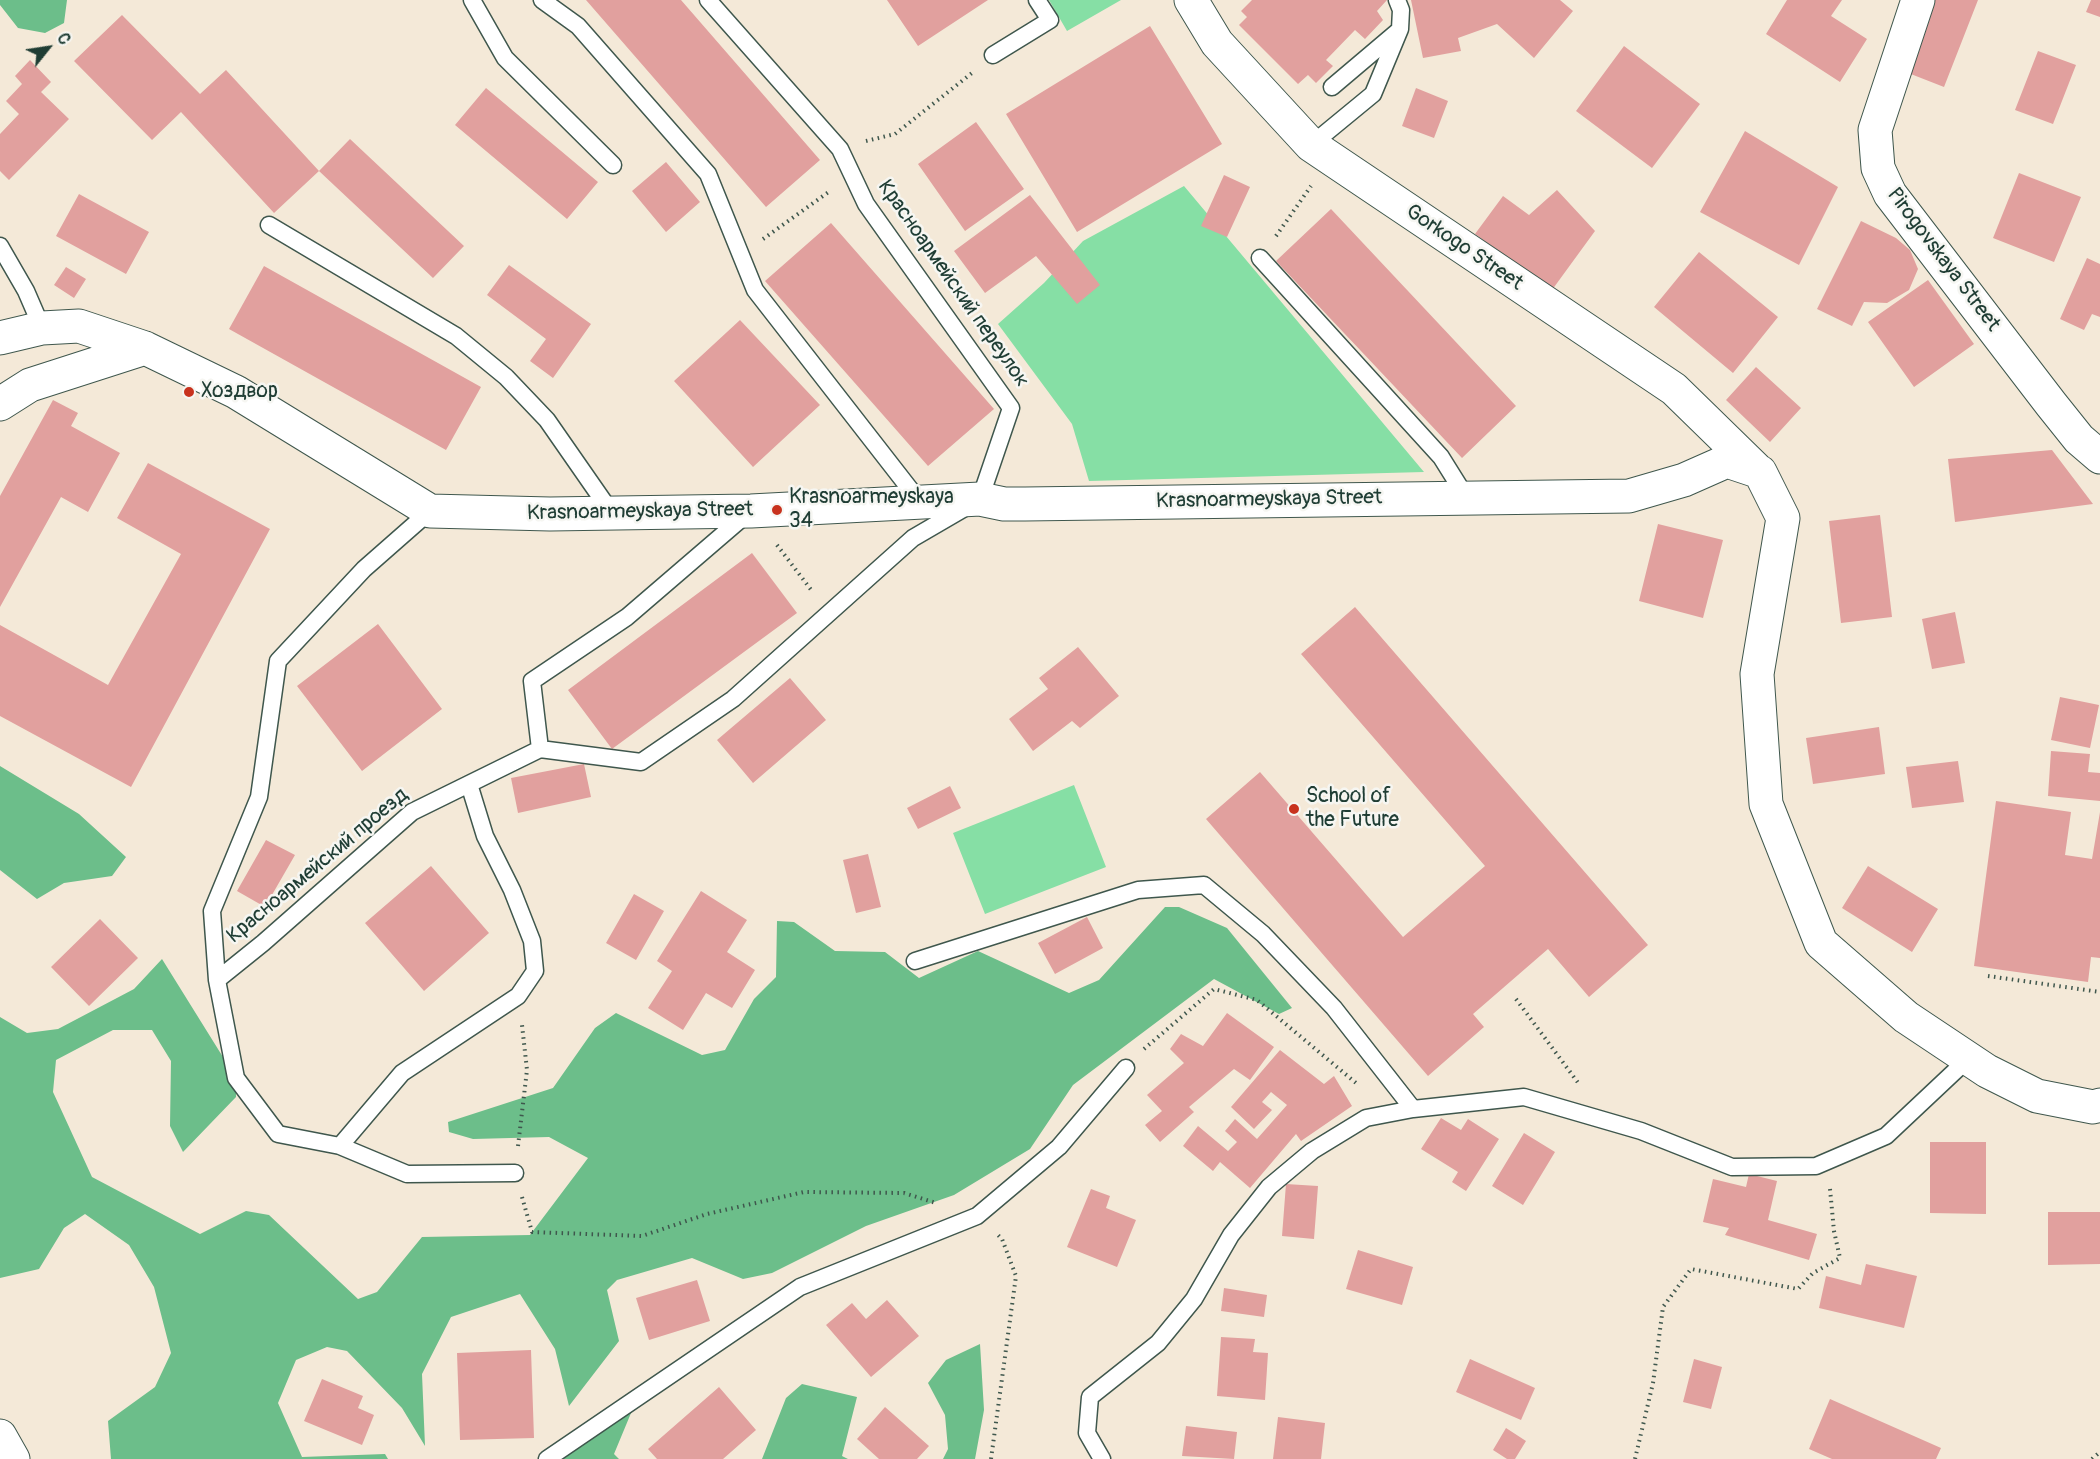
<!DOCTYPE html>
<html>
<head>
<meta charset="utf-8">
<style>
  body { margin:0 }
  #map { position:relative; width:2100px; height:1459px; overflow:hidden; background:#f4e9d8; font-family:Pangolin,sans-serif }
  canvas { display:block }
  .north { position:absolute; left:18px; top:18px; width:60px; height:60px; -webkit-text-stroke:4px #f6f6f2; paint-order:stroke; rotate:60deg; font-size:16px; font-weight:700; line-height:24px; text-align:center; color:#1f3d34 }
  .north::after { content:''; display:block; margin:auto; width:21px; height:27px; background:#1f3d34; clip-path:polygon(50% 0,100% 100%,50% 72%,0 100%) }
</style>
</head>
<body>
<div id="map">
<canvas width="2100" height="1459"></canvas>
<div class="north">С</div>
</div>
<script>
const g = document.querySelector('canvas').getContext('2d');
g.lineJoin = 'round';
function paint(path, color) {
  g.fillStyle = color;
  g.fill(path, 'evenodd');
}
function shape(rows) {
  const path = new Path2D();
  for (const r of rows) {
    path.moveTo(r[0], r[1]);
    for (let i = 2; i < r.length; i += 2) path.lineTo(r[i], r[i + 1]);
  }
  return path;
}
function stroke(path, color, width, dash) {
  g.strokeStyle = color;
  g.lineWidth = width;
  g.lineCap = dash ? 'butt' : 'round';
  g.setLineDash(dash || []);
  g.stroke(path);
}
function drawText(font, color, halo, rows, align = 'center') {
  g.font = font + ' Pangolin,sans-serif';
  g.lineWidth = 5;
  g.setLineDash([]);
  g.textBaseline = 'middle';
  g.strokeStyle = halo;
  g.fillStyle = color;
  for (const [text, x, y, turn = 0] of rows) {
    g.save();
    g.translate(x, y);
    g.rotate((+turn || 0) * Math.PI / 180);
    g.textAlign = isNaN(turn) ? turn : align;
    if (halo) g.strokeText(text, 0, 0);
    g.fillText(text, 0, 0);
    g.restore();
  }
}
const green = shape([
  [1049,0,1121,0,1067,31],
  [1184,186,1424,472,1089,481,1072,424,998,324,1044,283,1083,241],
  [1074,785,1106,867,985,914,953,833]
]);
const forest = shape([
  [0,0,67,0,64,23,45,33,18,28,0,5],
  [0,766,79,814,126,857,112,876,64,883,37,899,0,870],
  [1165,907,1179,907,1227,928,1292,1008,1279,1014,1214,979,1073,1085,1030,1149,954,1195,866,1226,772,1273,743,1279,692,1258,617,1280,607,1290,619,1341,569,1406,555,1349,520,1294,451,1317,422,1374,425,1446,402,1408,347,1351,327,1347,296,1360,278,1403,302,1457,385,1454,388,1459,111,1459,108,1421,155,1387,171,1353,154,1287,129,1245,85,1214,64,1228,39,1269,0,1278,0,1017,27,1033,58,1029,134,989,162,959,236,1078,236,1097,183,1152,170,1126,171,1061,152,1030,113,1030,56,1060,53,1092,92,1177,200,1234,246,1211,269,1215,358,1299,377,1292,422,1237,530,1235,588,1158,549,1137,473,1139,449,1132,448,1122,553,1088,595,1028,616,1013,702,1055,725,1050,754,999,776,977,777,921,794,922,835,951,885,952,919,978,978,951,1069,993,1099,980],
  [980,1344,984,1410,975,1459,943,1459,948,1449,945,1415,928,1383,946,1360],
  [802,1384,857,1397,842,1456,848,1459,762,1459,786,1398],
  [636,1401,614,1454,619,1459,559,1459]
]);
const building = shape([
  [586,0,681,0,820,160,766,207],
  [887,0,988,0,918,46],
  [1252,0,1387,0,1377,11,1383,20,1365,39,1355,30,1326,60,1333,66,1316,83,1308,75,1298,84,1239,25,1247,17,1241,11],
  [1411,0,1560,0,1573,11,1534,58,1497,24,1458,38,1461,51,1423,58],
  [1787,0,1842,0,1831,16,1867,39,1840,82,1766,34],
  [1924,0,1978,0,1944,87,1898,69],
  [2091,0,2100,0,2100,17,2086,12],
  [122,15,200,94,226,70,319,171,274,213,181,112,152,140,74,61],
  [1150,26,1222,144,1077,232,1006,114],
  [1624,46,1700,104,1652,168,1576,111],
  [2038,51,2076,65,2053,124,2015,110],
  [30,60,51,82,41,92,69,119,9,180,0,171,0,134,19,114,6,101,22,84,15,76],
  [486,88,598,182,567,219,455,125],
  [1416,88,1448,101,1434,138,1402,126],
  [976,122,1024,189,965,231,918,164],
  [1745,131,1838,187,1799,265,1700,212],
  [350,139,464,246,433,278,319,171],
  [666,162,700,202,666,232,632,191],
  [2019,173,2081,197,2054,262,1993,238],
  [1224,175,1250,187,1227,237,1201,226],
  [1557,190,1595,231,1552,290,1475,234,1503,196,1529,215],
  [79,194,149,232,126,274,56,236],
  [1030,195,1100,285,1077,304,1036,256,985,293,954,251],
  [1331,209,1516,406,1462,458,1276,261],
  [1861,221,1896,238,1910,250,1918,269,1909,290,1887,303,1864,302,1852,326,1817,309],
  [831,223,994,409,928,466,765,281],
  [1699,252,1778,317,1733,373,1654,307],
  [2087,258,2100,264,2100,317,2092,314,2084,330,2060,319],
  [509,265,591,324,553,378,530,361,546,339,487,295],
  [264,266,481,387,446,450,229,329],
  [66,267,86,279,74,298,54,285],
  [1928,280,1974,344,1914,387,1868,322],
  [740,320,820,405,753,467,674,381],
  [1756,367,1801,408,1770,442,1726,400],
  [53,400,78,413,71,426,120,453,88,512,61,497,0,607,0,496],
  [2052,450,2093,504,1955,522,1948,459],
  [148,463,270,529,131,787,0,716,0,625,108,685,181,554,117,518],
  [1880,515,1892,617,1841,623,1829,521],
  [1658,524,1723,540,1703,618,1639,601],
  [752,553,797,613,612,749,568,690],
  [1355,607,1648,945,1589,997,1548,949,1473,1014,1484,1027,1428,1076,1206,819,1260,772,1403,937,1485,866,1301,654],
  [1955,612,1965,663,1932,669,1922,619],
  [378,624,442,709,362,771,297,686],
  [1078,647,1119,696,1080,728,1072,721,1033,751,1009,719,1048,689,1039,678],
  [790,678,826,720,753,783,717,740],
  [2060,697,2099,705,2090,748,2051,740],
  [1879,727,1885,774,1813,784,1806,738],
  [2051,751,2090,754,2088,772,2100,773,2100,801,2048,796],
  [1958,761,1964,802,1912,808,1906,767],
  [584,764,591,797,518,813,511,778],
  [950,786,961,808,918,829,907,808],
  [1996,801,2071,812,2065,855,2092,859,2100,812,2100,958,2091,957,2088,982,1974,966],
  [266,840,295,855,265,907,237,891],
  [868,854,881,907,856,913,843,860],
  [431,866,489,933,424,991,365,923],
  [1868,866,1938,909,1912,952,1842,908],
  [701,891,747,920,727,952,755,970,732,1008,706,993,683,1030,648,1008,672,971,657,961],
  [634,894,664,911,636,960,606,943],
  [1087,917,1103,948,1055,974,1038,943],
  [100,919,138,958,89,1006,51,967],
  [1227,1013,1274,1047,1250,1080,1234,1069,1189,1107,1194,1112,1160,1142,1145,1125,1162,1111,1147,1095,1184,1063,1170,1049,1181,1034,1203,1046],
  [1280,1050,1324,1084,1334,1076,1352,1106,1301,1141,1296,1134,1250,1188,1220,1162,1213,1171,1183,1146,1198,1126,1228,1151,1237,1142,1225,1131,1235,1119,1257,1139,1287,1105,1271,1092,1262,1102,1272,1110,1254,1129,1231,1107],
  [1441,1118,1461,1130,1468,1119,1499,1139,1466,1191,1452,1182,1458,1172,1421,1149],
  [1524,1133,1555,1152,1523,1205,1492,1186],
  [1930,1142,1986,1142,1986,1214,1930,1213],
  [1749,1174,1777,1181,1768,1220,1817,1234,1809,1260,1725,1235,1729,1228,1703,1222,1713,1179,1746,1187],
  [1286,1184,1318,1186,1314,1239,1282,1236],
  [1091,1189,1110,1196,1106,1208,1136,1220,1117,1267,1067,1247],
  [2048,1212,2100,1212,2100,1264,2048,1265],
  [1358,1250,1413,1267,1402,1305,1346,1289],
  [1866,1264,1917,1276,1904,1328,1819,1308,1826,1276,1861,1285],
  [697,1280,710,1321,649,1340,636,1298],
  [1224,1288,1267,1295,1264,1317,1221,1311],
  [887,1300,919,1336,871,1377,826,1325,852,1303,866,1319],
  [1221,1337,1255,1339,1253,1352,1268,1353,1265,1400,1217,1396],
  [531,1350,534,1438,460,1440,457,1353],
  [1470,1359,1535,1388,1521,1420,1456,1392],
  [1694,1359,1722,1367,1711,1409,1683,1402],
  [322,1379,363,1396,358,1408,374,1415,362,1445,304,1421],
  [719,1387,756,1430,723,1459,657,1459,648,1449],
  [1830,1399,1941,1448,1936,1459,1832,1459,1809,1449],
  [885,1407,929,1446,917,1459,879,1459,857,1439],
  [1278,1417,1325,1423,1321,1459,1273,1459],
  [1186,1426,1237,1432,1234,1459,1182,1456],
  [1506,1428,1526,1441,1515,1459,1507,1459,1493,1450]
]);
const path = shape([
  [866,141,895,134,972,73],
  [1276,236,1311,186],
  [763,239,830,191],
  [777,545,812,591],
  [1988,976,2100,992],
  [1516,999,1579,1084],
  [1144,1049,1214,989,1257,1000,1356,1083],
  [518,1146,527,1070,522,1025],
  [522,1197,532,1232,642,1236,707,1214,804,1192,904,1193,936,1203],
  [991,1459,1016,1276,1002,1239,998,1235],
  [1635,1459,1653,1383,1663,1307,1691,1269,1798,1289,1813,1273,1840,1258,1834,1231,1830,1189],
  [2092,1459,2100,1452]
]);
const service = shape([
  [472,0,505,58,613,165],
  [542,0,578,26,708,174,755,290,920,502],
  [993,55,1050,20,1037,0],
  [1332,87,1397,32],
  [1311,145,1373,94,1400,29,1401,10,1397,0],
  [269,225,456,336,506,377,547,420,611,512],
  [0,246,26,291,42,328],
  [1260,258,1441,457,1466,497],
  [540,749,532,681,627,617,748,513],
  [915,961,1138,890,1204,885,1263,934,1334,1008,1413,1109],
  [217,980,212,911,259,797,278,661,364,569,430,511],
  [340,1146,402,1073,518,996,535,971,532,941,512,890,485,836,469,784],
  [515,1173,407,1174,340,1146,278,1134,236,1078,217,980,263,943,412,812,540,749,641,762,733,699,913,538,980,499,1011,408,866,204,840,149,708,0],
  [547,1459,800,1287,977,1216,1059,1147,1126,1068],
  [1102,1459,1087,1433,1090,1397,1158,1343,1194,1299,1231,1235,1269,1187,1312,1151,1366,1118,1413,1109,1524,1097,1641,1131,1732,1167,1816,1166,1886,1136,1969,1058]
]);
const minor = shape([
  [1191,0,1217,43,1311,145,1674,389,1757,470],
  [1918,0,1875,130,1878,168,1890,194,2051,404,2079,439,2100,457],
  [0,338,42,328,79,326,145,348,236,392,430,511,550,514,751,511,980,499,1004,504,1025,504,1629,496,1684,480,1727,461,1760,472,1783,518,1757,674,1766,804,1821,943,1906,1017,1987,1071,2037,1096,2093,1107,2100,1105],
  [0,404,30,385,145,348],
  [0,1436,13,1459]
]);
const markers = [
  [189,392,6,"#c8321e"],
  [777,510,6,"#c8321e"],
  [1294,809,6,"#c8321e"]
];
const streetNames = [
  ["Gorkogo Street",1464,248,34],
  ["Pirogovskaya Street",1943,260,53],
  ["Красноармейский переулок",953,284,55],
  ["Krasnoarmeyskaya Street",1269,500,-1],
  ["Krasnoarmeyskaya Street",640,512,-1],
  ["Красноармейский проезд",318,866,-40]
];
const poiNames = [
  ["Хоздвор",201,392],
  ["Krasnoarmeyskaya",789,498],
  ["34",789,522],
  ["School of",1306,797],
  ["the Future",1306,821]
];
paint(green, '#86dfa5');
paint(forest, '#6cbe8a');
paint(building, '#e1a09e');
stroke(service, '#3f574d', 19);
stroke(minor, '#3f574d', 35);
stroke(path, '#3f574d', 4, [1.5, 4.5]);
stroke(service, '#fff', 16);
stroke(minor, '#fff', 33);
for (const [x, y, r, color] of markers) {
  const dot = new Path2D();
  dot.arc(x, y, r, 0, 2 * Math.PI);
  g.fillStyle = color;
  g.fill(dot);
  stroke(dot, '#f6f6f2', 2);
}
drawText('21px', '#1f3d34', '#f6f6f2', streetNames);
drawText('21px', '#1f3d34', '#f6f6f2', poiNames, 'left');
</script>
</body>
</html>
